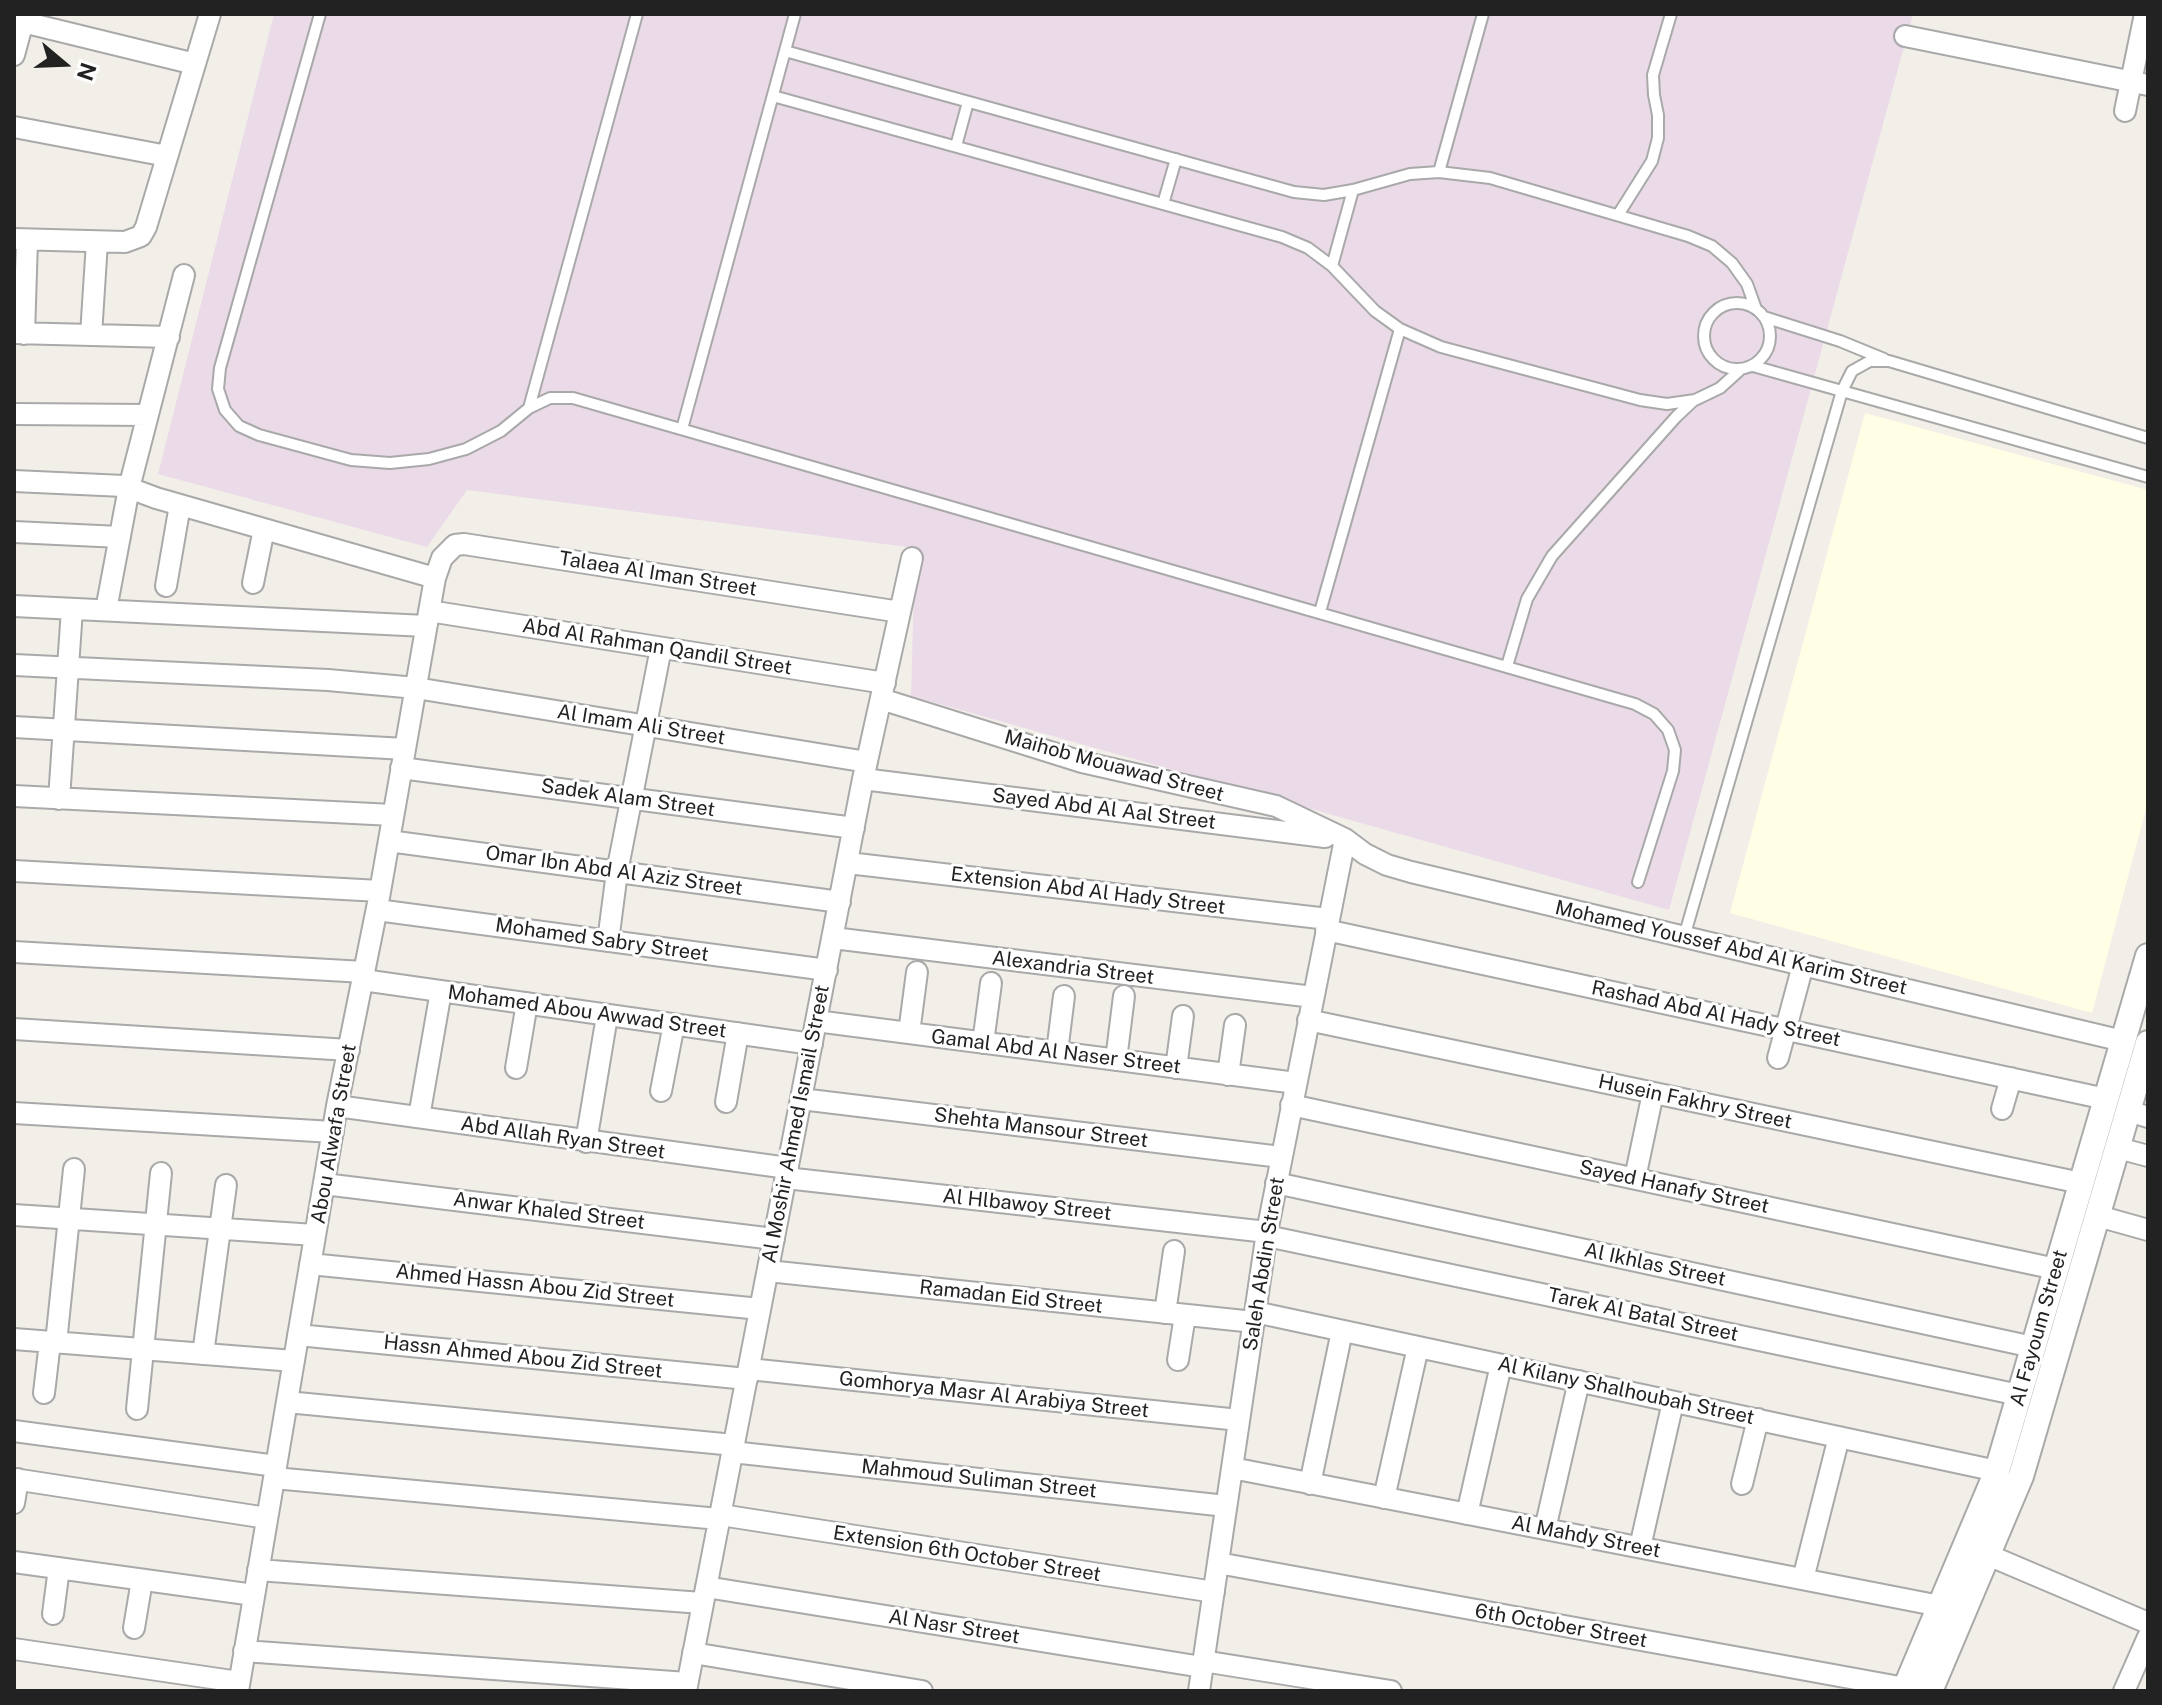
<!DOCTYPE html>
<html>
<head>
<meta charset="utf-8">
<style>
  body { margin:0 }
  #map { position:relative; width:2162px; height:1705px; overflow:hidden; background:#f2efe9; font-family:"Public Sans",sans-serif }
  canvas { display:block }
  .frame { position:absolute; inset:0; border:16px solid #222; pointer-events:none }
  .north { position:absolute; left:24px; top:24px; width:80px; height:80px; -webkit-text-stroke:6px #fff; paint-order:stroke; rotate:109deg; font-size:22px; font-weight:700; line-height:32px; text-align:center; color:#222 }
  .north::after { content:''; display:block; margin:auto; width:28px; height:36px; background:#222; clip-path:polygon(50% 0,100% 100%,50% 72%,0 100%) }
</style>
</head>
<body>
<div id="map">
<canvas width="2162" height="1705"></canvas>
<div class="frame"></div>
<div class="north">N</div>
</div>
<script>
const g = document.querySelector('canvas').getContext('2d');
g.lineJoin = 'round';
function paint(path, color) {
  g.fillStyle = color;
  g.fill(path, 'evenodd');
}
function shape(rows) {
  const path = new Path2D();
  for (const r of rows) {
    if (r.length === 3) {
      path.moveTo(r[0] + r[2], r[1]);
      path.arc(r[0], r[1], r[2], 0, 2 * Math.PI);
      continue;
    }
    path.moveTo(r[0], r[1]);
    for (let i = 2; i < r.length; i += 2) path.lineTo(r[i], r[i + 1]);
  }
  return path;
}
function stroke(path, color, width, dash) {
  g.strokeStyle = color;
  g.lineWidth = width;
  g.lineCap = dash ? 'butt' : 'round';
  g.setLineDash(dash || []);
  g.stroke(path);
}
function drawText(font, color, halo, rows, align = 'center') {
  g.font = font + ' "Public Sans",sans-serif';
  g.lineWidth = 6;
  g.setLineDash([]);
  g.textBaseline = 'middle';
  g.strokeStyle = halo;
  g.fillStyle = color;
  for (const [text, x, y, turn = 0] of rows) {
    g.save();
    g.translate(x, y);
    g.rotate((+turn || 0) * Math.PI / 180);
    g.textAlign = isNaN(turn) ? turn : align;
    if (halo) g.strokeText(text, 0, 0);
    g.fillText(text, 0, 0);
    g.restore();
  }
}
const industrial = shape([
  [274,14,1913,14,1669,910,911,696,915,548,467,490,427,547,158,474]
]);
const education = shape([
  [1865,413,2148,490,2148,801,2092,1013,1730,913]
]);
const service = shape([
  [320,14,220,368,218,389,225,410,239,426,259,435,351,460,390,463,429,459,466,449,501,431,529,408,550,398,573,398,1635,704,1654,714,1668,730,1675,750,1673,771,1638,882],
  [785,51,1294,192,1324,195,1353,190,1410,174,1439,172,1490,178,1688,236,1712,246,1732,263,1747,284,1756,309],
  [773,96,1282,237,1308,248,1332,266,1375,311,1400,329,1441,347,1640,400,1667,404,1695,400,1720,388,1741,369],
  [956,146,968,102],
  [1439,172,1483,14],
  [1163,204,1176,159],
  [1618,215,1652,161,1658,138,1658,115,1654,95,1653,75,1671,14],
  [1332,266,1353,190],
  [1737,336,33],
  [1764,317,1840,341,1884,359],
  [1753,366,2148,477],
  [529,408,637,14],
  [682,429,795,14],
  [1320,612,1400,329],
  [1507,666,1527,599,1552,556,1676,417,1693,401],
  [1684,937,1842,391,1852,371,1870,361,1889,361,2148,438]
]);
const minor = shape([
  [23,22,195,64],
  [1905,36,2148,85],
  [14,55,25,14],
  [2125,111,2145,14],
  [14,127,167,156],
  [14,239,125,242,141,236,146,227,210,14],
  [14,333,169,337],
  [24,334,27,240],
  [91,335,97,242],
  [14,414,148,415],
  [14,481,124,486,156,498,435,578],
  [14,532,120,537],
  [253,583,264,529],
  [166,586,180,505],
  [14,606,426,626],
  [106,610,129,488,184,275],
  [429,611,885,683],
  [14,665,328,680,416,688,867,762],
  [881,699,1082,762,1276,806,1345,839,1365,854,1387,865,1411,872,2123,1041],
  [14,727,405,749],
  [401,768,854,828],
  [863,779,1325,837],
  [14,796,393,815],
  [59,799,72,609],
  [389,841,840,902],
  [848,863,1328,919],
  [14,871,380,891],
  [377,910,827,970],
  [1326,930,2106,1099],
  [833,938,1313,997],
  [608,941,617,872,661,648],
  [14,952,364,972],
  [363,980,812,1044],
  [1308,1020,2081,1183],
  [816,1021,1296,1083],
  [14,1029,349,1050],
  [909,1033,917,972],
  [983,1043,991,983],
  [1057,1052,1064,996],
  [1778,1058,1803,965],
  [1116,1060,1124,996],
  [516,1068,527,1003],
  [1176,1068,1183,1016],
  [1228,1075,1235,1025],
  [661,1091,674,1024],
  [801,1099,1281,1157],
  [726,1102,738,1033],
  [1291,1105,2056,1269],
  [337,1106,788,1168],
  [2002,1109,2011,1078],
  [2128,1111,2148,1117],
  [14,1113,333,1132],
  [419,1117,441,991],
  [586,1142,607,1016],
  [2118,1148,2148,1156],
  [786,1178,1267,1232],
  [1635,1178,1653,1093],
  [1276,1183,2033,1347],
  [324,1184,774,1239],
  [14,1215,315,1235],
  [2098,1216,2148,1230],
  [1267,1236,2019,1395],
  [310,1264,760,1309],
  [768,1271,1254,1322],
  [1255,1312,1997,1471],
  [1165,1313,1174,1251],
  [298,1335,747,1379],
  [14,1339,294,1361],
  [56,1343,74,1169],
  [203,1354,226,1185],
  [1178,1360,1185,1315],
  [749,1369,1239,1420],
  [44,1393,50,1342],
  [287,1402,734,1445],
  [137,1409,161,1173],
  [14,1431,276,1466],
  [732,1452,1226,1506],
  [1232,1468,1940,1606],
  [274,1478,719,1519],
  [14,1479,267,1518],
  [1310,1484,1342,1331],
  [1742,1484,1758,1419],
  [1384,1498,1418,1347],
  [14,1503,18,1479],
  [1467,1514,1501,1365],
  [721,1515,1214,1592],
  [1545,1529,1579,1381],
  [1640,1547,1673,1402],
  [1988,1555,2148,1623],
  [14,1562,254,1595],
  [1218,1563,1905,1688],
  [258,1570,702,1603],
  [1803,1579,1839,1437],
  [706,1587,1202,1667],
  [53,1614,59,1568],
  [134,1628,142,1580],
  [14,1649,239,1682],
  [244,1651,687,1683],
  [693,1653,922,1691],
  [1203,1661,1391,1691],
  [238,1691,337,1106,378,903,435,578,442,558,455,545,464,544,900,612],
  [686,1691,863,779,912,558],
  [1199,1691,1267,1232,1345,839],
  [2124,1691,2148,1637]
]);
const tertiary = shape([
  [1904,1691,1997,1471,2148,956],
  [1930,1691,2021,1476,2148,1043]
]);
const streetNames = [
  ["Talaea Al Iman Street",658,574,9],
  ["Abd Al Rahman Qandil Street",657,647,9],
  ["Al Imam Ali Street",641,725,9],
  ["Maihob Mouawad Street",1114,766,15],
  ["Sadek Alam Street",628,798,8],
  ["Sayed Abd Al Aal Street",1104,809,7],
  ["Omar Ibn Abd Al Aziz Street",614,871,8],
  ["Extension Abd Al Hady Street",1088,891,7],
  ["Mohamed Sabry Street",602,940,8],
  ["Mohamed Youssef Abd Al Karim Street",1731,948,13],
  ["Alexandria Street",1073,968,7],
  ["Mohamed Abou Awwad Street",587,1012,8],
  ["Rashad Abd Al Hady Street",1716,1014,12],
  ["Gamal Abd Al Naser Street",1056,1052,7],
  ["Husein Fakhry Street",1695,1102,12],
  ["Al Moshir Ahmed Ismail Street",796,1124,-79],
  ["Shehta Mansour Street",1041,1128,7],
  ["Abou Alwafa Street",334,1134,-80],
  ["Abd Allah Ryan Street",563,1138,8],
  ["Sayed Hanafy Street",1674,1187,12],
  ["Al Hlbawoy Street",1027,1205,6],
  ["Anwar Khaled Street",549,1211,7],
  ["Saleh Abdin Street",1264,1264,-81],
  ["Al Ikhlas Street",1655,1265,12],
  ["Ahmed Hassn Abou Zid Street",535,1286,6],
  ["Ramadan Eid Street",1011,1297,6],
  ["Tarek Al Batal Street",1643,1315,12],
  ["Al Fayoum Street",2039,1328,-74],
  ["Hassn Ahmed Abou Zid Street",523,1357,6],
  ["Al Kilany Shalhoubah Street",1626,1391,12],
  ["Gomhorya Masr Al Arabiya Street",994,1395,6],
  ["Mahmoud Suliman Street",979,1479,6],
  ["Al Mahdy Street",1586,1537,11],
  ["Extension 6th October Street",967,1554,9],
  ["6th October Street",1561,1626,10],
  ["Al Nasr Street",954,1627,9]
];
paint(industrial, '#ebdbe8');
paint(education, '#ffffe5');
stroke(service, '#a9a9a9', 14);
stroke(minor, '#a9a9a9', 24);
stroke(tertiary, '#a9a9a9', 28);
stroke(service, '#fff', 10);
stroke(minor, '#fff', 20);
stroke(tertiary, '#fff', 24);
drawText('20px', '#222', '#fff', streetNames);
</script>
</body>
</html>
